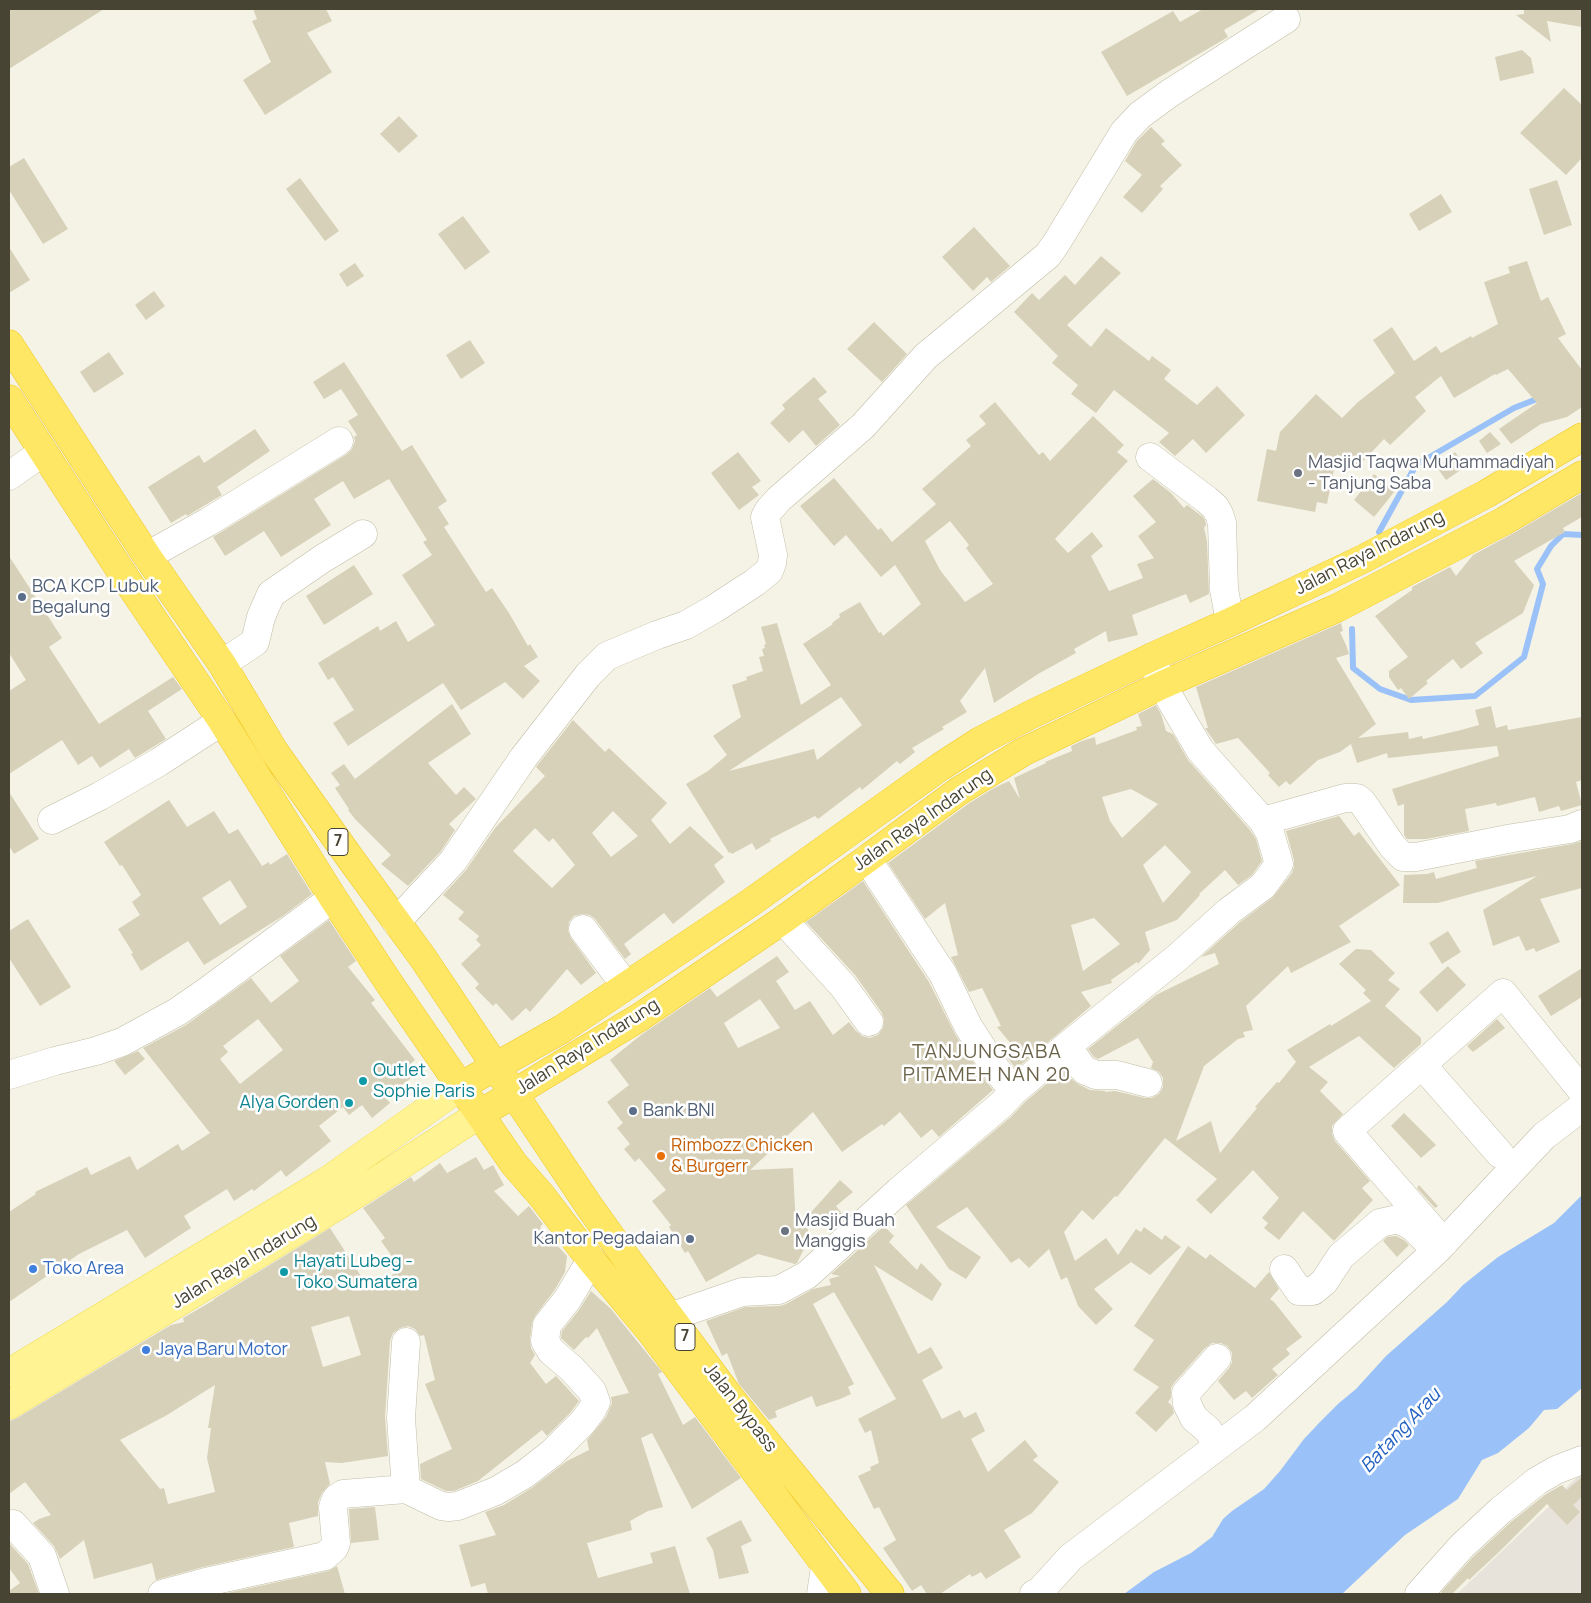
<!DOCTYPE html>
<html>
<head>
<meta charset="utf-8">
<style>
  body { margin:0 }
  #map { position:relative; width:1591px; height:1603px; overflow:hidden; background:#f5f3e5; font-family:Manrope,sans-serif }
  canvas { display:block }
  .frame { position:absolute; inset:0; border:10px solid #484434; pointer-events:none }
</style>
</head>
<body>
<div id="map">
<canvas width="1591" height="1603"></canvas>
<div class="frame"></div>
</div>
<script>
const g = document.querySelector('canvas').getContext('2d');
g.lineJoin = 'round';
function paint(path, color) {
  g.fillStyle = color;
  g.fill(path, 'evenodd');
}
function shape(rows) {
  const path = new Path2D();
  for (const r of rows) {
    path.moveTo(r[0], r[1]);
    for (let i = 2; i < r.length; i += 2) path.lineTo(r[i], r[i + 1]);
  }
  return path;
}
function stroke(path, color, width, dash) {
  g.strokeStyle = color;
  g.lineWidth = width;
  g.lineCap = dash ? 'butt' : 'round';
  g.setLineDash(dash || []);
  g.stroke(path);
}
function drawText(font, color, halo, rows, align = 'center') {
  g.font = font + ' Manrope,sans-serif';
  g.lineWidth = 5;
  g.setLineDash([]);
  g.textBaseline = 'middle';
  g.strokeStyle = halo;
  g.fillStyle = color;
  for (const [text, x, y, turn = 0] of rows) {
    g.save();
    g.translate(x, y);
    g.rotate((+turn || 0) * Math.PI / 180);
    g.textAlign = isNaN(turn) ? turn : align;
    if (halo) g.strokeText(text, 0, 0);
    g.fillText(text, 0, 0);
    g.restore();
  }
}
const industrial = shape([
  [1582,1472,1582,1594,1457,1594,1564,1492,1567,1487]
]);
const water = shape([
  [1582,1195,1582,1388,1557,1409,1544,1410,1529,1428,1498,1453,1482,1460,1458,1499,1405,1535,1342,1594,1124,1594,1154,1572,1191,1553,1212,1537,1223,1519,1232,1511,1264,1489,1280,1471,1304,1439,1319,1423,1339,1403,1356,1389,1386,1356,1447,1302,1463,1285,1498,1257,1554,1223]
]);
const stream = shape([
  [1379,532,1416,465,1514,408,1542,397],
  [1352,629,1353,668,1380,689,1411,700,1475,696,1524,657,1543,584,1537,569,1551,546,1563,534,1582,535]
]);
const building = shape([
  [9,9,104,9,9,69],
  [253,9,326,9,332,21,307,33,332,72,265,115,243,80,271,62,252,21,257,19],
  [1203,9,1260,9,1224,30,1228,37,1127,96,1101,52,1173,11,1180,22],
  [1524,9,1582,9,1582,27,1547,21,1551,42,1516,15,1524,14],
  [1522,50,1531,58,1534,73,1500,81,1495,57],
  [1564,88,1582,105,1582,158,1566,175,1520,133],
  [399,116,418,136,399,153,380,134],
  [1151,127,1165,141,1161,144,1182,165,1160,186,1163,189,1142,213,1123,197,1142,175,1125,161,1136,142],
  [24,158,68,229,43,244,9,190,9,167],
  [300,178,339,231,325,241,286,189],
  [1557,180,1572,225,1544,235,1529,189],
  [1441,194,1452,212,1419,231,1409,214],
  [463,216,490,252,465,270,438,234],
  [974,227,1010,266,991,282,987,277,973,291,942,257],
  [9,247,30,280,9,293],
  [1101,256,1121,273,1067,325,1091,347,1106,328,1149,361,1152,356,1171,370,1164,379,1197,405,1217,386,1245,415,1206,453,1193,439,1175,456,1159,442,1169,433,1114,390,1096,413,1071,394,1078,385,1052,363,1058,356,1014,312,1032,293,1039,300,1065,275,1075,285],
  [1527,261,1541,301,1548,297,1566,334,1558,338,1582,370,1582,407,1567,417,1541,424,1511,444,1499,429,1537,403,1508,369,1496,375,1495,374,1454,398,1441,376,1415,397,1426,411,1390,445,1384,439,1355,470,1337,454,1327,504,1317,502,1315,512,1257,501,1267,449,1276,451,1280,432,1316,394,1342,418,1358,402,1395,373,1373,340,1392,327,1414,361,1436,346,1441,353,1471,336,1472,338,1498,324,1484,282,1510,273,1508,267],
  [355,263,364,276,347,287,339,274],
  [154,291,165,306,146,320,135,305],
  [874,322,907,354,882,382,847,349],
  [470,340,485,363,461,379,446,355],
  [109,352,124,374,94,393,80,372],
  [344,362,402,451,412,445,447,501,438,507,449,524,444,527,486,592,492,588,509,613,528,646,530,644,538,657,524,666,540,681,523,699,505,682,461,710,443,683,348,746,333,723,354,710,333,677,328,680,318,663,378,626,380,631,396,621,408,642,435,625,402,575,432,555,423,542,427,540,389,479,354,499,343,481,314,499,331,525,281,557,264,531,225,556,213,537,347,454,352,449,355,441,354,437,357,435,348,421,358,415,341,389,324,399,313,382],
  [814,377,827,392,818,399,840,425,816,446,803,430,789,443,770,423,785,409,782,405],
  [995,402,1039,455,1043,452,1050,461,1093,416,1124,445,1117,452,1128,461,1055,539,1068,553,1092,532,1103,546,1091,556,1109,591,1143,578,1137,564,1154,558,1138,536,1156,522,1133,496,1153,479,1171,493,1184,508,1187,505,1203,517,1205,520,1206,525,1204,528,1207,541,1209,594,1190,603,1186,594,1132,615,1138,635,1108,642,1106,631,1074,649,1076,653,1038,674,994,703,985,668,960,701,967,712,942,727,944,729,912,748,915,752,900,764,897,761,862,790,860,787,818,819,815,816,770,839,771,841,756,850,752,843,732,854,730,852,729,853,686,784,708,771,727,755,713,736,741,717,732,685,747,680,746,677,763,671,759,657,764,656,762,649,765,648,764,645,766,644,761,627,777,623,801,705,831,685,803,644,833,624,832,623,840,617,839,614,860,602,879,633,881,632,883,636,921,604,895,565,881,577,846,535,834,546,800,506,834,478,878,530,881,528,892,542,936,504,922,489,971,446,966,440,986,424,979,416],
  [950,521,969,545,966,548,993,584,965,602,940,570,925,541],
  [841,697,862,725,817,760,814,749,729,771],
  [255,429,270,451,217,487,222,495,187,516,186,514,171,523,148,487,199,455,204,463],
  [1490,432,1501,444,1487,453,1479,441],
  [738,452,761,481,752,487,759,495,739,510,711,473],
  [1455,452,1465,467,1446,480,1436,466],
  [1374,474,1395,491,1374,517,1354,500],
  [1582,493,1582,517,1563,528,1565,532,1514,561,1534,585,1523,613,1475,643,1483,653,1461,669,1453,659,1426,681,1428,683,1409,699,1401,688,1398,690,1389,677,1389,671,1408,657,1375,616,1412,590,1412,587,1450,567,1456,576,1473,555,1512,534],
  [9,556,62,638,49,647,99,724,173,677,182,689,148,711,166,739,135,758,129,749,100,768,92,756,78,765,62,740,9,774,9,691,26,680,9,653],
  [354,565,373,594,324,625,306,596],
  [1341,623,1343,631,1340,632,1346,645,1349,654,1336,658,1376,724,1358,738,1408,732,1409,739,1422,736,1423,739,1461,730,1479,725,1475,710,1491,706,1496,728,1507,725,1508,730,1582,717,1582,780,1576,782,1582,805,1561,811,1559,806,1539,812,1535,797,1497,806,1496,803,1465,809,1469,831,1426,839,1407,839,1404,835,1404,804,1398,806,1392,789,1499,756,1497,746,1388,758,1387,753,1357,763,1351,744,1340,752,1318,760,1290,785,1286,781,1279,787,1268,775,1270,773,1238,738,1216,744,1205,728,1208,728,1196,687],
  [452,704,471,734,428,763,456,795,464,787,476,799,449,824,455,830,441,851,408,886,381,864,391,855,355,819,348,810,349,809,335,788,340,785,331,773,344,764,355,779],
  [1156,705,1161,714,1166,731,1173,734,1188,760,1250,830,1256,839,1262,861,1252,875,1238,885,1225,870,1199,894,1200,895,1177,920,1145,932,1150,950,1138,964,1137,962,1111,980,1112,983,1081,992,1091,1006,1016,1069,1003,1052,1012,1045,997,1027,1001,1026,982,988,969,992,951,957,958,955,945,903,925,919,888,863,968,804,994,788,1009,781,1020,799,1014,778,1046,763,1045,762,1072,751,1071,746,1082,741,1095,737,1096,745,1137,730,1136,727,1142,726,1138,714],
  [1131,789,1158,804,1122,838,1110,821,1102,797],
  [1165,845,1191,872,1163,903,1143,865],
  [1094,918,1120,944,1083,971,1071,925],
  [573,720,605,752,609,748,667,803,651,820,670,844,690,826,724,857,714,865,725,882,673,924,664,913,624,944,631,954,625,959,595,919,590,915,582,914,574,916,569,922,568,931,571,938,596,973,581,985,567,969,530,1012,526,1008,512,1021,496,1003,493,1006,475,988,479,984,461,964,481,945,476,940,479,936,458,919,464,912,443,895,466,870,495,828,545,776,536,767],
  [613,811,638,836,611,857,592,833],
  [535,828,549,842,553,838,575,865,552,888,513,851],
  [9,792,39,839,14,854,9,846],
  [169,800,187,827,214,811,229,834,238,829,262,866,269,862,270,865,287,854,312,894,283,916,204,965,188,941,141,971,131,954,133,953,118,929,140,915,132,902,141,895,122,865,120,866,104,842],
  [230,880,247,907,220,925,202,898],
  [1339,816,1354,836,1359,832,1400,885,1339,926,1351,942,1291,973,1288,966,1246,1006,1253,1030,1243,1032,1245,1037,1238,1039,1204,1066,1176,1141,1211,1121,1220,1153,1257,1108,1255,1107,1277,1082,1279,1083,1296,1062,1287,1050,1330,1024,1331,1026,1371,1001,1363,993,1366,990,1339,964,1356,949,1371,950,1395,973,1388,980,1400,989,1385,1006,1421,1038,1421,1044,1394,1068,1359,1036,1309,1067,1328,1082,1320,1091,1343,1114,1332,1126,1332,1134,1335,1141,1370,1181,1362,1188,1373,1200,1334,1241,1303,1211,1279,1240,1264,1228,1268,1223,1262,1218,1279,1198,1253,1170,1211,1214,1196,1200,1217,1179,1165,1138,1117,1197,1115,1196,1093,1220,1082,1210,1064,1232,1075,1261,1106,1238,1118,1255,1136,1229,1141,1232,1144,1227,1162,1240,1165,1235,1181,1247,1150,1275,1131,1262,1094,1289,1113,1309,1096,1325,1078,1306,1067,1277,1061,1280,1049,1249,1029,1268,1019,1258,1011,1263,967,1207,936,1227,981,1257,966,1279,949,1269,906,1205,1012,1116,1025,1102,1064,1069,1071,1079,1078,1084,1090,1090,1105,1091,1105,1092,1115,1091,1145,1098,1152,1098,1159,1094,1163,1087,1163,1078,1159,1072,1151,1068,1153,1062,1138,1038,1098,1059,1094,1057,1088,1049,1156,995,1219,964,1215,953,1201,957,1239,923,1272,898,1292,873,1294,867,1294,860,1286,831],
  [1582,841,1582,888,1540,899,1560,942,1536,952,1534,948,1526,951,1519,936,1493,946,1483,910,1537,876,1438,903,1403,903,1404,875,1427,874,1434,872,1436,879,1477,868,1475,861,1572,844],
  [863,881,929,982,955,1034,982,1076,993,1090,939,1137,932,1129,921,1138,900,1112,884,1126,882,1124,842,1152,813,1112,750,1170,793,1168,796,1229,840,1180,853,1192,836,1206,846,1219,839,1225,825,1214,810,1226,808,1224,808,1241,797,1263,795,1264,758,1254,706,1282,688,1251,685,1253,669,1227,671,1225,652,1201,666,1190,639,1158,635,1162,624,1149,630,1144,617,1128,623,1123,607,1102,629,1085,610,1060,641,1035,710,988,717,997,777,956,789,972,776,981,795,1010,810,1001,833,1035,849,1022,856,1031,862,1036,870,1038,878,1035,883,1028,884,1020,882,1013,855,975,806,922],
  [760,999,780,1028,738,1048,724,1023],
  [28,919,71,987,40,1006,9,958,9,931],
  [329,920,356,961,348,967,375,1000,371,1003,415,1060,409,1065,416,1074,386,1098,390,1103,372,1118,362,1105,349,1115,343,1107,319,1126,331,1141,286,1177,281,1170,254,1191,252,1189,234,1201,227,1189,184,1216,191,1228,145,1258,127,1230,79,1254,9,1302,9,1212,36,1194,35,1192,87,1167,91,1175,130,1156,137,1170,178,1144,182,1151,210,1133,143,1048,186,1025,251,978,271,1003,299,981,280,956],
  [258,1019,283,1050,240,1084,220,1059,228,1052,223,1046],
  [1448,931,1461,952,1442,964,1429,943],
  [1448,966,1466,985,1437,1012,1419,992],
  [1582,968,1582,997,1551,1016,1538,996],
  [1497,1019,1505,1028,1473,1052,1467,1046],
  [138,1051,145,1059,125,1075,114,1061],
  [1404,1113,1436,1145,1421,1158,1391,1126],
  [476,1157,484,1170,493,1165,504,1185,494,1191,518,1216,529,1206,543,1224,540,1227,567,1256,565,1272,554,1291,535,1316,532,1323,530,1339,531,1348,535,1355,530,1363,546,1384,556,1376,579,1401,570,1413,547,1436,542,1430,478,1481,454,1491,446,1491,421,1479,420,1464,452,1449,425,1384,435,1380,424,1335,420,1336,415,1329,408,1326,400,1328,393,1333,390,1341,385,1417,388,1456,342,1463,325,1462,330,1484,322,1493,318,1502,318,1516,289,1523,294,1547,203,1567,156,1580,152,1563,94,1579,84,1540,60,1559,54,1546,33,1523,39,1519,51,1515,25,1482,9,1494,9,1421,17,1418,171,1325,184,1322,183,1318,214,1300,214,1299,330,1228,370,1290,401,1269,381,1241,385,1238,363,1208,411,1177,414,1182,440,1163,447,1173],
  [349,1316,361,1355,323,1367,311,1327],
  [215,1385,208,1428,211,1428,207,1458,215,1492,168,1504,164,1488,160,1489,120,1440,167,1415],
  [1419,1185,1438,1206,1435,1208,1417,1188],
  [884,1226,894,1236,889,1242,917,1270,921,1263,942,1284,932,1301,874,1265,918,1354,931,1347,943,1368,922,1380,942,1419,960,1410,964,1418,976,1412,985,1431,971,1439,988,1472,1025,1440,1038,1456,1033,1460,1059,1482,1032,1513,1004,1530,1021,1557,986,1579,981,1572,972,1577,970,1574,940,1594,927,1594,921,1585,912,1591,883,1548,896,1540,879,1507,874,1509,858,1476,871,1470,870,1467,879,1463,871,1430,865,1433,858,1419,896,1399,834,1292,813,1304,854,1384,848,1387,851,1394,840,1399,816,1407,812,1396,775,1411,777,1417,769,1420,739,1384,727,1353,722,1356,706,1321,745,1307,780,1306,786,1304,813,1289,831,1285,829,1279,840,1276,831,1274,858,1250,867,1247,864,1244],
  [1396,1236,1404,1240,1409,1245,1397,1257,1383,1241,1387,1237],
  [1188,1246,1206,1259,1210,1254,1255,1288,1269,1272,1279,1289,1270,1299,1274,1302,1302,1337,1286,1349,1290,1354,1272,1369,1278,1375,1252,1398,1246,1391,1234,1400,1218,1381,1229,1368,1232,1362,1232,1353,1227,1346,1221,1343,1212,1343,1205,1348,1174,1383,1171,1388,1171,1398,1168,1402,1172,1406,1174,1413,1156,1432,1135,1413,1159,1387,1133,1370,1154,1340,1134,1326],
  [591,1291,611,1309,662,1372,658,1374,683,1425,695,1417,741,1478,692,1509,652,1433,641,1438,663,1507,648,1511,630,1521,632,1530,587,1543,598,1578,653,1563,650,1553,675,1546,690,1594,488,1594,485,1583,471,1587,459,1545,496,1535,485,1512,504,1505,533,1487,567,1461,589,1450,587,1440,606,1417,612,1403,611,1397,629,1393,597,1328,588,1338,586,1337,574,1350,561,1338,562,1331,579,1310],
  [1582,1477,1582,1497,1573,1505,1580,1512,1567,1525,1547,1504,1499,1552,1469,1580,1468,1578,1452,1594,1443,1594,1441,1592,1473,1557,1511,1522,1546,1494,1562,1485,1567,1490],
  [375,1507,379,1540,351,1543,349,1509],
  [741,1520,752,1541,741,1546,749,1573,719,1579,713,1550,706,1538],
  [9,1543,28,1564,39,1594,9,1594,9,1591,20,1583,9,1568],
  [337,1566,345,1594,223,1594,328,1571]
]);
const minor = shape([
  [1150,457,1207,500,1215,507,1219,514,1222,523,1224,589,1230,622],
  [9,476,43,452],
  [147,556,208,522,339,441],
  [1152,657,1162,685,1200,750,1263,821,1345,798,1357,798,1362,802,1393,847,1403,857,1416,857,1513,838,1570,829,1582,824],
  [222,664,255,642,261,617,271,594,322,559,363,534],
  [52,820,100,796,159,762,222,721],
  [867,859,943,974,968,1026,995,1068,1014,1091],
  [783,920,843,986,869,1022],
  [396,922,453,861,524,757,588,675,607,656,657,635,686,625,714,609,754,583,769,571,772,563,773,555,765,517,769,510,779,499,863,426,926,356,1048,255,1057,242,1124,132,1140,115,1170,93,1286,19],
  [583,929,626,986],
  [1067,1046,1084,1070,1096,1075,1117,1075,1148,1083],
  [1422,1065,1500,1154],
  [9,1075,55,1061,96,1051,122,1042,177,1012,206,992,333,898],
  [1444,1243,1347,1131,1503,993,1582,1091],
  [1284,1269,1299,1291,1313,1291,1324,1282,1341,1256,1380,1223,1398,1219,1413,1227,1427,1241],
  [670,1317,742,1292,779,1290,807,1275,899,1191,1002,1104,1014,1091,1067,1046,1178,957,1229,911,1263,886,1279,864,1270,833,1263,821],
  [1217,1358,1186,1393,1187,1404,1194,1418,1208,1430,1218,1446],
  [406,1489,401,1418,406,1342],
  [13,1524,42,1556,55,1594],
  [162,1594,206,1582,325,1556,334,1548,336,1543,333,1507,336,1499,343,1494,406,1489,441,1506,449,1507,458,1506,496,1491,525,1474,552,1453,582,1423,592,1410,596,1402,592,1391,572,1369,551,1351,545,1341,547,1325,567,1300,591,1260],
  [821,1594,825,1567],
  [1034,1594,1040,1591,1071,1557,1255,1418,1437,1250,1544,1136,1582,1107],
  [1419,1594,1462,1546,1501,1510,1537,1481,1556,1470,1582,1460]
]);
const major = shape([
  [9,1373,327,1181,461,1086],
  [9,1405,342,1203,480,1114]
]);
const highway = shape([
  [9,344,147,556,222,664,274,751,350,858,423,958,589,1206,624,1255,732,1400,890,1594],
  [9,399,122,573,222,721,333,898,391,986,514,1164,541,1195,591,1260,651,1332,847,1594],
  [461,1086,562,1029,750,903,940,767,980,741,1030,715,1152,657,1230,622,1363,559,1486,494,1582,437],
  [480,1114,640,1017,783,920,867,859,959,791,1023,752,1162,685,1337,608,1504,521,1582,475]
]);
const markers = [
  [1298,473,5,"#6b7280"],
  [22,597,5,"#5c6f8a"],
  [363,1081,5,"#0f9aa8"],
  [349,1103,5,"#0f9aa8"],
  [633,1111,5,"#5c6f8a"],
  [661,1156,5,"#e8710a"],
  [785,1231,5,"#6b7280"],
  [690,1239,5,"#5c6f8a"],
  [33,1269,5,"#3f7fe0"],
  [284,1272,5,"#0f9aa8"],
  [146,1350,5,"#3f7fe0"]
];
const shields = [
  [338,842,20],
  [685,1337,20]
];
const shieldNames = [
  ["7",338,842],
  ["7",685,1337]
];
const worshipNames = [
  ["Masjid Taqwa Muhammadiyah",1308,463],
  ["- Tanjung Saba",1308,484],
  ["Masjid Buah",795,1221],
  ["Manggis",795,1242]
];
const streetNames = [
  ["Jalan Raya Indarung",1370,553,-27],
  ["Jalan Raya Indarung",923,820,-35],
  ["Jalan Raya Indarung",588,1047,-32],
  ["Jalan Raya Indarung",244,1262,-31],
  ["Jalan Bypass",740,1408,52]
];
const serviceNames = [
  ["BCA KCP Lubuk",32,587],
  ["Begalung",32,608],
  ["Bank BNI",643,1111],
  ["Kantor Pegadaian",680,1239,"right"]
];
const cultureNames = [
  ["Outlet",373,1071],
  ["Sophie Paris",373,1092],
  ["Alya Gorden",339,1103,"right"],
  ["Hayati Lubeg -",294,1262],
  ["Toko Sumatera",294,1283]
];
const foodNames = [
  ["Rimbozz Chicken",671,1146],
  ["& Burgerr",671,1167]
];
const shopNames = [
  ["Toko Area",43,1269],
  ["Jaya Baru Motor",156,1350]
];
const waterNames = [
  ["Batang Arau",1401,1431,-47]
];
const quarterNames = [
  ["TANJUNGSABA",987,1052],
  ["PITAMEH NAN 20",987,1075]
];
paint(industrial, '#e7e3da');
paint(water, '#9bc2f8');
stroke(stream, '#9bc2f8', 6);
paint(building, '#d7d1ba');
stroke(minor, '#c1bda7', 29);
stroke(major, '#f0de58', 29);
stroke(highway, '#eec826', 29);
stroke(minor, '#fff', 28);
stroke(major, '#fff394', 28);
stroke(highway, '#ffe766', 28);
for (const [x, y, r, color] of markers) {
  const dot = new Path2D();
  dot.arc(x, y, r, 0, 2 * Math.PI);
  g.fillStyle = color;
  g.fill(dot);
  stroke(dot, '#fff', 2);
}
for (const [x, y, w] of shields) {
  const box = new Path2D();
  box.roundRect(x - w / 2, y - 13.5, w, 27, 4);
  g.fillStyle = '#fff';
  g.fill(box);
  stroke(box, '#484434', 1);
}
drawText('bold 16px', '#484434', null, shieldNames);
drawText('18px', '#5b616d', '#fff', worshipNames, 'left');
drawText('18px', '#484434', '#fff', streetNames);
drawText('18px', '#4e5e75', '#fff', serviceNames, 'left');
drawText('18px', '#0d838f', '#fff', cultureNames, 'left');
drawText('18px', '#c56008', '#fff', foodNames, 'left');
drawText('18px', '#366cbe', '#fff', shopNames, 'left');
drawText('italic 19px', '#2161c0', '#fff', waterNames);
g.letterSpacing = '1px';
drawText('20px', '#6c644a', '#fff', quarterNames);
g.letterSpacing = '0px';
</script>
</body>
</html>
